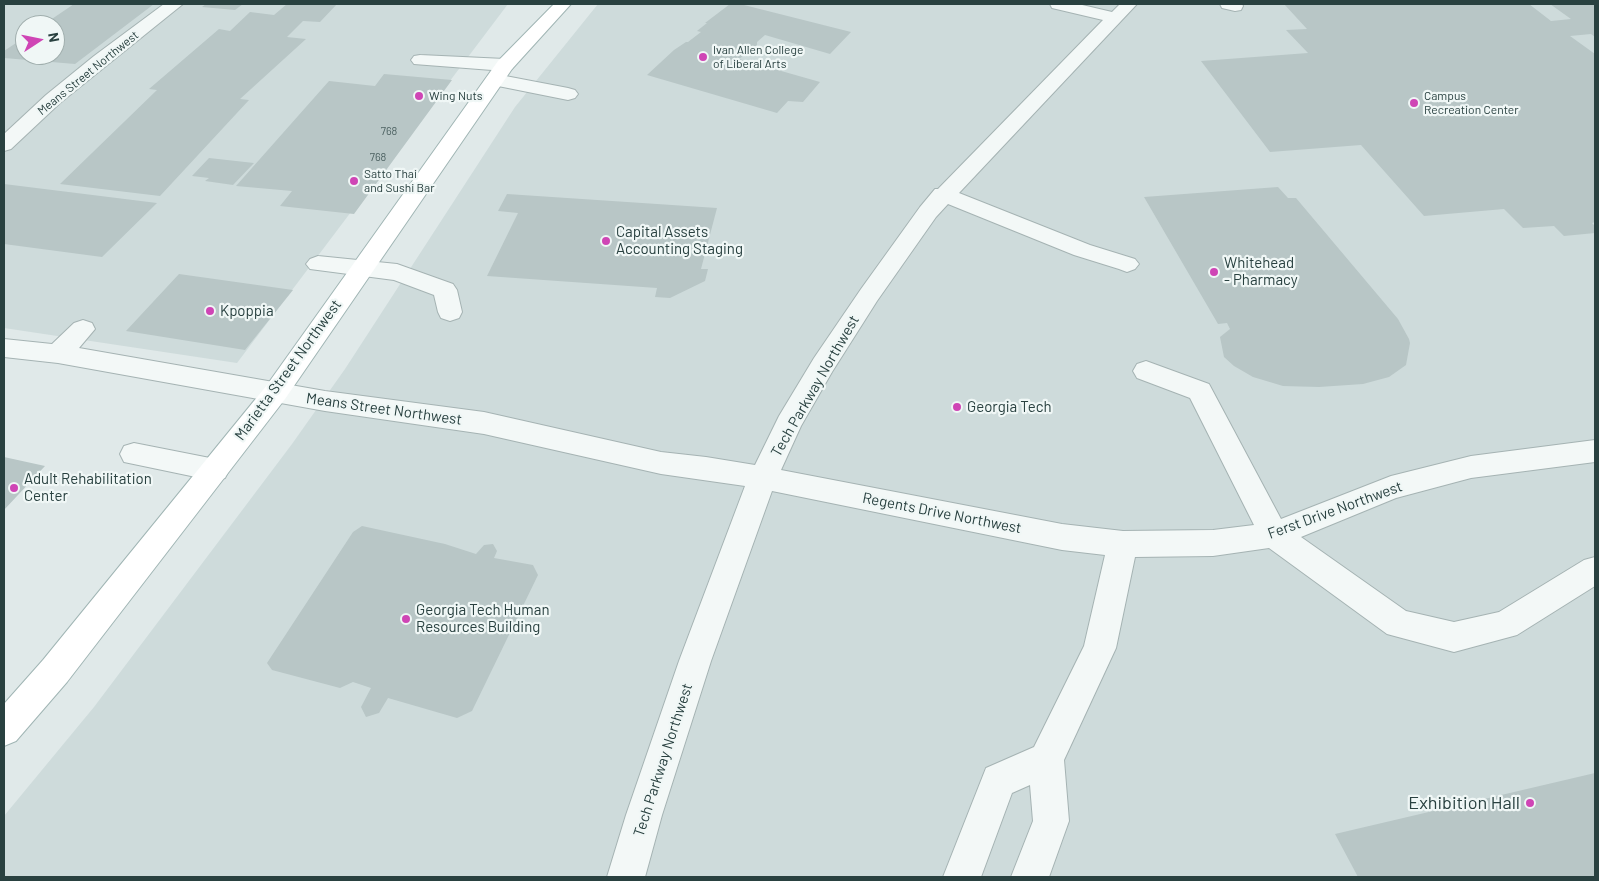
<!DOCTYPE html>
<html>
<head>
<meta charset="utf-8">
<style>
  body { margin:0 }
  #map { position:relative; width:1599px; height:881px; overflow:hidden; background:#e0e9e9; font-family:Barlow,sans-serif }
  canvas { display:block }
  .frame { position:absolute; inset:0; border:5px solid #294140; pointer-events:none }
  .north { position:absolute; left:15px; top:15px; width:50px; height:50px; box-sizing:border-box; background:#f0f7f6; border:1px solid #a0aead; border-radius:50%; rotate:79deg; font-size:14px; font-weight:700; line-height:20px; text-align:center; color:#294140 }
  .north::after { content:''; display:block; margin:auto; width:18px; height:22px; background:#cf45b5; clip-path:polygon(50% 0,100% 100%,50% 72%,0 100%) }
</style>
</head>
<body>
<div id="map">
<canvas width="1599" height="881"></canvas>
<div class="frame"></div>
<div class="north">N</div>
</div>
<script>
const g = document.querySelector('canvas').getContext('2d');
g.lineJoin = 'round';
function paint(path, color) {
  g.fillStyle = color;
  g.fill(path, 'evenodd');
}
function shape(rows) {
  const path = new Path2D();
  for (const r of rows) {
    path.moveTo(r[0], r[1]);
    for (let i = 2; i < r.length; i += 2) path.lineTo(r[i], r[i + 1]);
  }
  return path;
}
function stroke(path, color, width, dash) {
  g.strokeStyle = color;
  g.lineWidth = width;
  g.lineCap = dash ? 'butt' : 'round';
  g.setLineDash(dash || []);
  g.stroke(path);
}
function drawText(font, color, halo, rows, align = 'center') {
  g.font = font + ' Barlow,sans-serif';
  g.lineWidth = 4.5;
  g.setLineDash([]);
  g.textBaseline = 'middle';
  g.strokeStyle = halo;
  g.fillStyle = color;
  for (const [text, x, y, turn = 0] of rows) {
    g.save();
    g.translate(x, y);
    g.rotate((+turn || 0) * Math.PI / 180);
    g.textAlign = isNaN(turn) ? turn : align;
    if (halo) g.strokeText(text, 0, 0);
    g.fillText(text, 0, 0);
    g.restore();
  }
}
const built = shape([
  [4,4,508,4,237,363,4,328],
  [25,25,55,25,55,55,25,55],
  [598,4,1595,4,1595,877,4,877,4,816,94,707,292,444,345,369,515,107]
]);
const building = shape([
  [74,4,154,4,75,64,4,58,4,51,25,37,25,55,55,55,55,25,43,25],
  [206,4,243,4,235,10,202,7],
  [287,4,337,4,320,22,303,21,287,37,306,39,240,99,249,100,160,196,60,184,157,90,149,89,219,29,230,31,250,12,274,15],
  [730,4,740,4,851,32,830,54,765,35,757,42,757,45,739,59,820,82,803,102,788,101,777,113,647,75,674,50,686,42,688,42,701,32,697,31,707,23,705,23],
  [1284,4,1529,4,1551,21,1571,19,1550,4,1595,4,1595,37,1591,34,1570,36,1595,54,1595,222,1592,223,1595,226,1595,233,1564,236,1554,226,1523,228,1504,209,1424,216,1361,145,1270,152,1201,61,1308,53,1286,30,1307,29],
  [384,74,452,80,354,214,280,206,292,191,236,186,329,81,375,86],
  [209,158,254,163,233,185,205,181,209,178,192,176],
  [4,184,157,203,102,257,4,244],
  [1278,187,1288,198,1296,198,1398,319,1409,339,1410,343,1406,365,1389,377,1363,384,1319,387,1283,386,1253,377,1234,366,1224,357,1220,337,1230,329,1227,323,1218,324,1144,197],
  [507,194,717,208,701,269,708,269,705,281,670,298,655,297,657,288,487,276,518,213,498,211],
  [179,274,293,290,245,350,126,331],
  [4,457,45,466,4,510],
  [362,526,445,544,476,554,484,545,493,544,497,551,494,558,533,565,538,575,472,711,457,718,388,698,379,713,366,717,361,707,371,688,353,682,340,688,272,670,267,663,353,532],
  [1595,773,1595,877,1358,877,1335,834]
]);
const minor = shape([
  [164,4,183,4,60,103,11,149,4,151,4,134,46,95,94,56,164,4],
  [1050,4,1078,4,1112,12,1120,4,1137,4,959,193,1090,245,1135,259,1139,264,1135,269,1127,272,1119,269,1074,255,948,204,936,217,877,301,832,372,801,426,781,470,1062,524,1123,531,1213,530,1254,525,1190,398,1137,378,1133,371,1137,364,1146,361,1209,384,1281,519,1391,476,1471,456,1595,440,1595,462,1471,478,1396,498,1301,537,1406,611,1454,622,1499,612,1584,560,1595,557,1595,586,1517,635,1454,652,1387,634,1269,548,1213,556,1135,557,1116,648,1064,760,1069,821,1049,877,1011,877,1033,821,1030,785,1012,793,981,877,943,877,986,768,1034,747,1084,646,1105,555,1062,550,772,491,711,661,662,815,645,877,607,877,626,815,679,661,745,486,661,474,484,434,325,411,58,363,4,357,4,339,52,344,74,323,83,320,92,323,95,329,79,348,325,391,484,412,661,452,706,457,755,465,779,416,814,358,861,289,920,207,935,189,938,189,1103,20,1052,8,1050,4],
  [1220,4,1242,4,1243,6,1241,10,1235,11,1222,8,1220,4],
  [420,55,505,59,512,61,514,65,512,69,505,71,414,64,411,60,414,56,420,55],
  [495,74,568,88,575,90,578,94,575,98,568,100,488,84,486,80,488,76,495,74],
  [318,256,397,264,453,284,457,290,462,312,459,318,450,321,441,318,438,312,434,295,394,280,310,269,306,264,310,259,318,256],
  [134,443,215,459,225,462,229,470,225,478,215,481,124,462,120,454,124,446,134,443]
]);
const major = shape([
  [554,4,571,4,512,69,285,399,67,682,16,741,4,746,4,704,43,660,267,385,498,61,554,4]
]);
const markers = [
  [703,57,5,"#cf45b5"],
  [419,96,5,"#cf45b5"],
  [1414,103,5,"#cf45b5"],
  [354,181,5,"#cf45b5"],
  [606,241,5,"#cf45b5"],
  [1214,272,5,"#cf45b5"],
  [210,311,5,"#cf45b5"],
  [957,407,5,"#cf45b5"],
  [14,488,5,"#cf45b5"],
  [406,619,5,"#cf45b5"],
  [1530,803,5,"#cf45b5"]
];
const farNumbernames = [
  ["768",389,131],
  ["768",378,157]
];
const farPoinames = [
  ["Ivan Allen College",713,50],
  ["of Liberal Arts",713,64],
  ["Wing Nuts",429,96],
  ["Campus",1424,96],
  ["Recreation Center",1424,110],
  ["Satto Thai",364,174],
  ["and Sushi Bar",364,188]
];
const farStreetnames = [
  ["Means Street Northwest",88,73,-39]
];
const poiNames = [
  ["Capital Assets",616,232],
  ["Accounting Staging",616,249],
  ["Whitehead",1224,263],
  ["- Pharmacy",1224,280],
  ["Kpoppia",220,311],
  ["Georgia Tech",967,407],
  ["Adult Rehabilitation",24,479],
  ["Center",24,496],
  ["Georgia Tech Human",416,610],
  ["Resources Building",416,627]
];
const streetNames = [
  ["Marietta Street Northwest",288,370,-54],
  ["Tech Parkway Northwest",815,386,-60],
  ["Means Street Northwest",384,409,8],
  ["Ferst Drive Northwest",1335,510,-20],
  ["Regents Drive Northwest",942,513,11],
  ["Tech Parkway Northwest",663,760,-72]
];
const nearPoinames = [
  ["Exhibition Hall",1520,803]
];
paint(built, '#cedbdb');
paint(building, '#b8c6c6');
stroke(minor, '#a5b3b3', 2);
stroke(major, '#a0b5b4', 2);
paint(minor, '#f3f8f7');
paint(major, '#fff');
for (const [x, y, r, color] of markers) {
  const dot = new Path2D();
  dot.arc(x, y, r, 0, 2 * Math.PI);
  g.fillStyle = color;
  g.fill(dot);
  stroke(dot, '#f0f7f6', 2);
}
drawText('11px', '#4d6262', null, farNumbernames);
drawText('12px', '#294140', '#f0f7f6', farPoinames, 'left');
drawText('12px', '#294140', '#f0f7f6', farStreetnames);
drawText('15px', '#294140', '#f0f7f6', poiNames, 'left');
drawText('15px', '#294140', '#f0f7f6', streetNames);
drawText('18px', '#294140', '#f0f7f6', nearPoinames, 'right');
</script>
</body>
</html>
